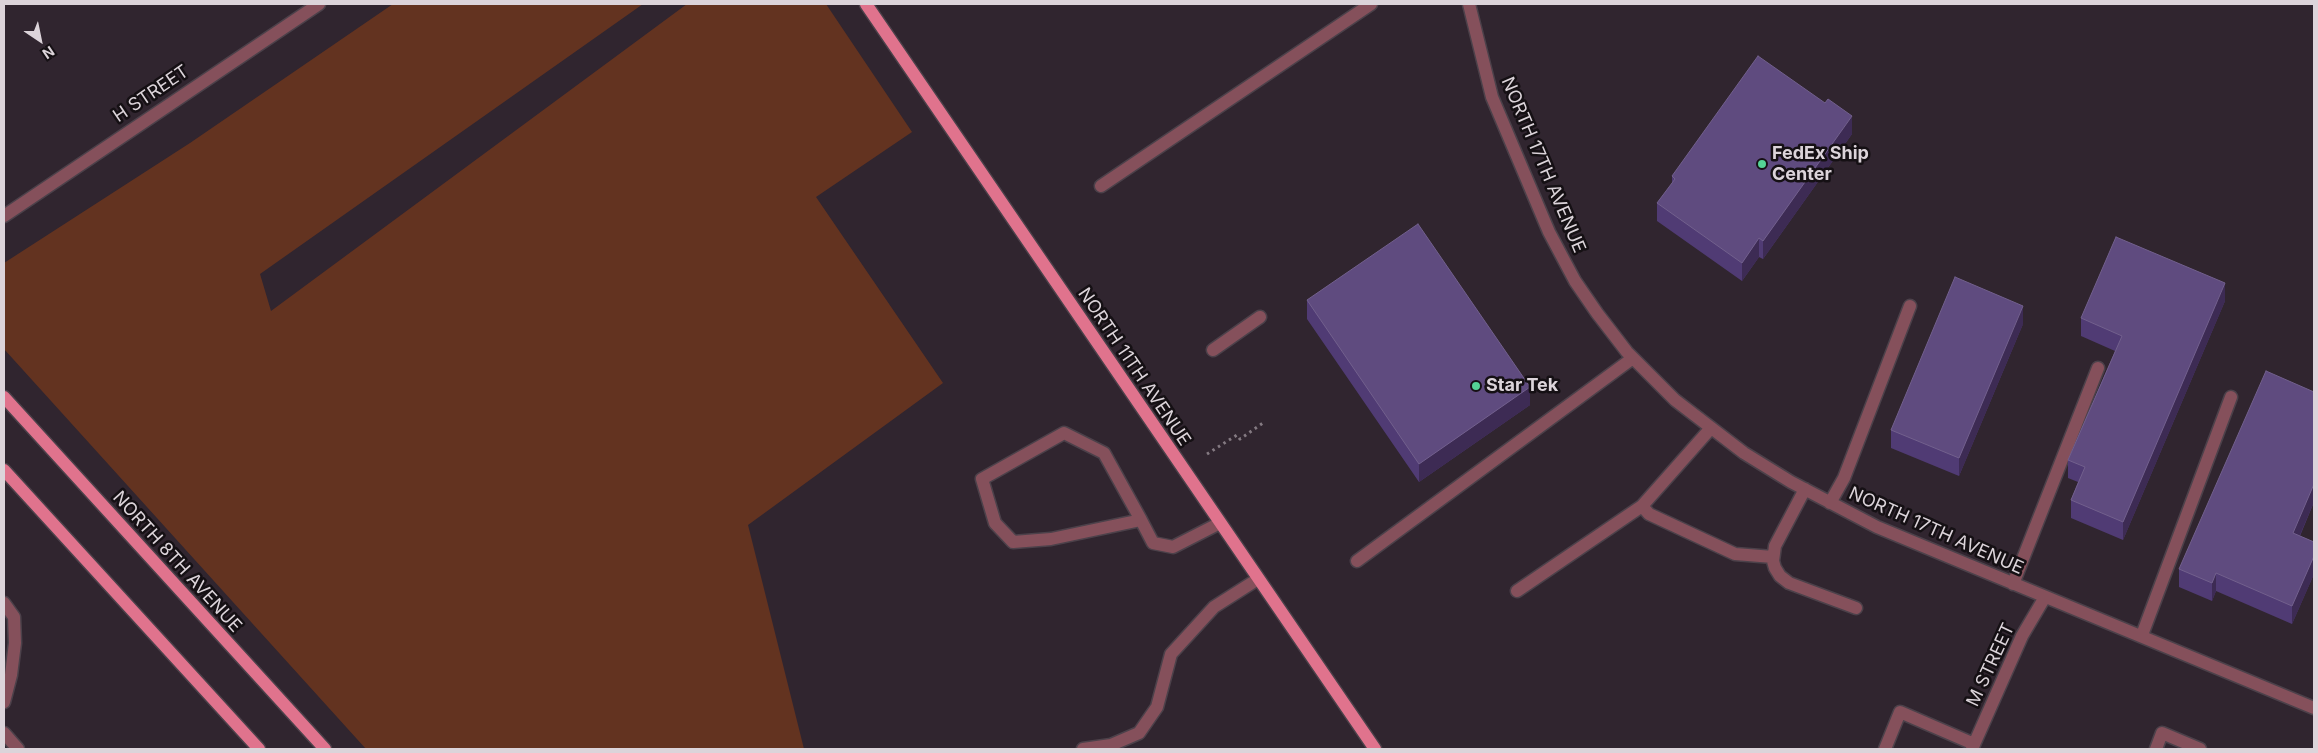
<!DOCTYPE html>
<html>
<head>
<meta charset="utf-8">
<style>
  body { margin:0 }
  #map { position:relative; width:2318px; height:753px; overflow:hidden; background:#30252f; font-family:Inter,sans-serif }
  canvas { display:block }
  .frame { position:absolute; inset:0; border:5px solid #dcd4da; pointer-events:none }
  .north { position:absolute; left:15px; top:15px; width:50px; height:50px; -webkit-text-stroke:4px #151014; paint-order:stroke; rotate:146deg; font-size:14px; font-weight:700; line-height:20px; text-align:center; color:#dcd4da }
  .north::after { content:''; display:block; margin:auto; width:18px; height:22px; background:#dcd4da; clip-path:polygon(50% 0,100% 100%,50% 72%,0 100%) }
</style>
</head>
<body>
<div id="map">
<canvas width="2318" height="753"></canvas>
<div class="frame"></div>
<div class="north">N</div>
</div>
<script>
const g = document.querySelector('canvas').getContext('2d');
g.lineJoin = 'round';
function paint(path, color) {
  g.fillStyle = color;
  g.fill(path, 'evenodd');
}
function shape(rows) {
  const path = new Path2D();
  for (const r of rows) {
    path.moveTo(r[0], r[1]);
    for (let i = 2; i < r.length; i += 2) path.lineTo(r[i], r[i + 1]);
  }
  return path;
}
function stroke(path, color, width, dash) {
  g.strokeStyle = color;
  g.lineWidth = width;
  g.lineCap = dash ? 'butt' : 'round';
  g.setLineDash(dash || []);
  g.stroke(path);
}
function drawText(font, color, halo, rows, align = 'center') {
  g.font = font + ' Inter,sans-serif';
  g.lineWidth = 5;
  g.setLineDash([]);
  g.textBaseline = 'middle';
  g.strokeStyle = halo;
  g.fillStyle = color;
  for (const [text, x, y, turn = 0] of rows) {
    g.save();
    g.translate(x, y);
    g.rotate((+turn || 0) * Math.PI / 180);
    g.textAlign = isNaN(turn) ? turn : align;
    if (halo) g.strokeText(text, 0, 0);
    g.fillText(text, 0, 0);
    g.restore();
  }
}
const green = shape([
  [393,4,643,4,260,274,271,311,687,4,826,4,912,132,816,197,943,383,748,525,804,749,366,749,4,349,4,263,190,143]
]);
const path = shape([
  [1207,454,1237,435,1240,439,1263,423]
]);
const minor = shape([
  [1469,4,1492,97,1549,232,1575,281,1597,313,1627,352,1675,400,1744,453,1791,482,1877,527,2314,708],
  [1101,186,1371,4],
  [4,216,319,4],
  [1213,350,1260,317],
  [1805,489,1775,546,1773,561,1775,568,1780,576,1789,583,1856,608],
  [1830,503,1844,478,1910,306],
  [1642,506,1649,514,1735,554,1773,557],
  [1141,520,1104,453,1064,433,982,479,995,523,1013,542,1051,539,1141,520,1153,543,1173,547,1220,523],
  [1357,561,1633,358],
  [2013,584,2098,368],
  [1517,591,1642,506,1711,428],
  [4,603,14,617,15,643,11,675,4,702],
  [2142,635,2231,397],
  [4,733,18,749],
  [1083,749,1111,745,1139,733,1157,707,1171,654,1214,607,1258,579],
  [1885,749,1900,712,1974,744],
  [1972,749,2022,636,2045,597],
  [2156,749,2162,733,2200,749]
]);
const major = shape([
  [866,4,1375,749],
  [4,397,325,749],
  [4,470,259,749]
]);
const wall = shape([
  [1852,134,1763,259,1759,257,1742,281,1657,221,1657,203,1672,184,1672,176],
  [1307,300,1530,405,1419,482,1307,319],
  [2225,301,2123,540,2071,518,2071,500,2078,482,2068,478,2068,460,2115,351,2081,336,2081,318],
  [2023,324,1959,476,1891,448,1891,430],
  [2314,392,2314,502,2300,536,2314,542,2314,574,2292,624,2216,591,2212,601,2179,587,2179,569]
]);
const shadedWall = shape([
  [1852,116,1852,134,1763,259,1763,241],
  [1759,238,1759,257,1742,281,1742,263],
  [2225,283,2225,301,2123,540,2123,522],
  [2023,306,2023,324,1959,476,1959,458],
  [1530,387,1530,405,1419,482,1419,464],
  [2314,484,2314,502,2293,551,2293,533],
  [2314,556,2314,574,2292,624,2292,606],
  [2216,573,2216,591,2212,601,2212,583]
]);
const building = shape([
  [1758,56,1825,103,1828,99,1852,116,1763,241,1759,238,1742,263,1657,203,1675,179,1672,176,1758,56],
  [1418,224,1530,387,1419,464,1307,300,1418,224],
  [2116,237,2225,283,2123,522,2071,500,2085,467,2068,460,2122,336,2081,318,2116,237],
  [1955,277,2023,306,1959,458,1891,430,1955,277],
  [2266,371,2314,392,2314,484,2293,533,2314,542,2314,556,2292,606,2216,573,2212,583,2179,569,2266,371]
]);
const markers = [
  [1762,164,5,"#54d395"],
  [1476,386,5,"#54d395"]
];
const streetNames = [
  ["H STREET",151,94,-34],
  ["NORTH 17TH AVENUE",1543,165,67],
  ["NORTH 11TH AVENUE",1134,367,56],
  ["NORTH 17TH AVENUE",1936,531,24],
  ["NORTH 8TH AVENUE",177,562,48],
  ["M STREET",1991,665,-65]
];
const poiNames = [
  ["FedEx Ship",1772,154],
  ["Center",1772,175],
  ["Star Tek",1486,386]
];
paint(green, '#633320');
stroke(minor, '#4c414a', 15);
stroke(major, '#4c414a', 15);
stroke(path, '#847a82', 3, [2.5, 4]);
stroke(minor, '#85505b', 12);
stroke(major, '#e0738d', 12);
paint(wall, '#503b74');
paint(shadedWall, '#3d2b54');
paint(building, '#5f4b7f');
stroke(building, '#72608d', 1);
for (const [x, y, r, color] of markers) {
  const dot = new Path2D();
  dot.arc(x, y, r, 0, 2 * Math.PI);
  g.fillStyle = color;
  g.fill(dot);
  stroke(dot, '#151014', 2);
}
drawText('18px', '#dcd4da', '#151014', streetNames);
drawText('bold 18px', '#dcd4da', '#151014', poiNames, 'left');
</script>
</body>
</html>
